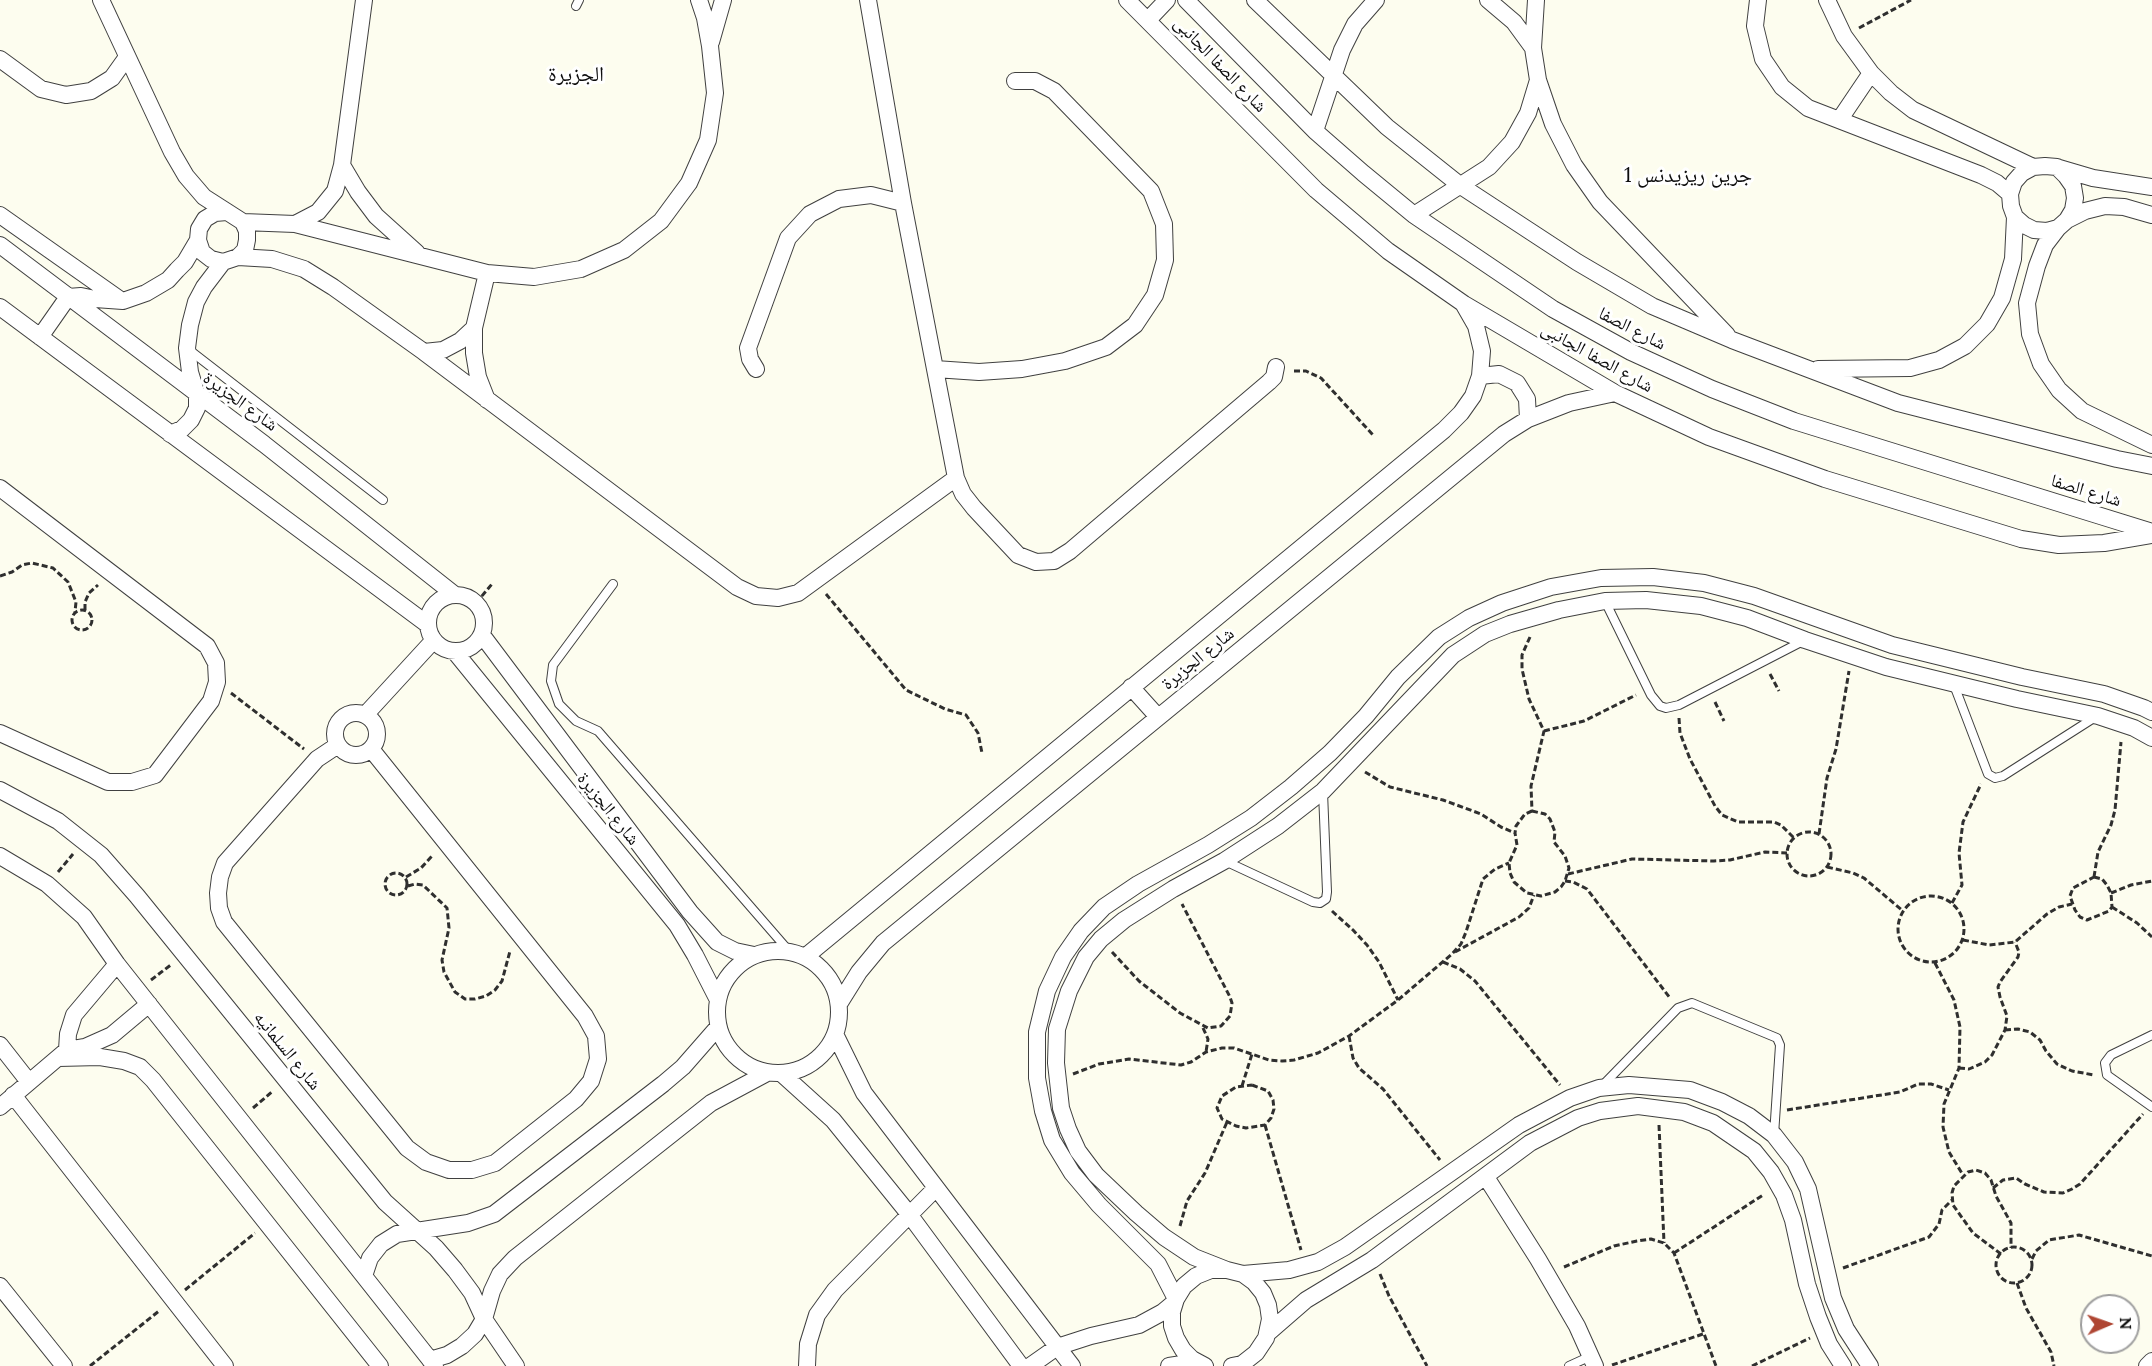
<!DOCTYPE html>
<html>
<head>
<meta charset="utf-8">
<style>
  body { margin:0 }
  #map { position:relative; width:2152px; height:1366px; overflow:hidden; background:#fdfdef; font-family:Lora,serif }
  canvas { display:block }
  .north { position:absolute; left:2080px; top:1294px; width:60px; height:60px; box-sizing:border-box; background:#fff; border:2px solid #9e9e9e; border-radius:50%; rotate:88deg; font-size:16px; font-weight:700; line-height:24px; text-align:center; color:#0d0d0d }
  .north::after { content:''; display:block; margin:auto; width:21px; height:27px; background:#af4633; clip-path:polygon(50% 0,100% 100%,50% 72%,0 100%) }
</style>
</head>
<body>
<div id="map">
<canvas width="2152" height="1366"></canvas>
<div class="north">N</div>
</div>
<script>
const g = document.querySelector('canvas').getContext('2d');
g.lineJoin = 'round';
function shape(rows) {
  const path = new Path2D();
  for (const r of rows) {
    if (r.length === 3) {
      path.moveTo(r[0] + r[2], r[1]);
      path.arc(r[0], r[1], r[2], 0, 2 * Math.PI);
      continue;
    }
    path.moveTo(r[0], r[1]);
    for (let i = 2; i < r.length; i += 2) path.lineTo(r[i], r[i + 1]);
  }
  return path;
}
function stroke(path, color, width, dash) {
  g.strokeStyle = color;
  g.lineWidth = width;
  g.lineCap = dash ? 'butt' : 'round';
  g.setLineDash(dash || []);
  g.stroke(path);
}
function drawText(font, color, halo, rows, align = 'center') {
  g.font = font + ' Lora,"Noto Naskh Arabic",serif';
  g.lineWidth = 6;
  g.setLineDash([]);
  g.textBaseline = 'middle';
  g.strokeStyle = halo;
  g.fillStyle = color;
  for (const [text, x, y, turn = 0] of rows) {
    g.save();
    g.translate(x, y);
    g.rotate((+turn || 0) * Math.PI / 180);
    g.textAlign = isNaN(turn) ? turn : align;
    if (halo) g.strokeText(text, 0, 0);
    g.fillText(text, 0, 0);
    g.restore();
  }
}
const path = shape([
  [1859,28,1911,0],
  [1294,371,1306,371,1321,378,1373,435],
  [0,576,12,572,22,565,32,563,53,568,68,582,76,602,75,612],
  [826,594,906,690,945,709,966,715,978,733,982,753],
  [476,603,492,584],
  [85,610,85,602,89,593,98,585],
  [82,620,10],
  [1530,637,1522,655,1522,669,1529,699,1544,731,1531,786,1532,811],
  [1770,674,1779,691],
  [231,693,304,749],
  [1715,702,1724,721],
  [1679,718,1680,733,1690,759,1715,806,1722,815,1738,822,1774,822,1781,825,1794,838],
  [1544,731,1584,721,1636,695],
  [1365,772,1390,787,1443,800,1481,814,1501,827,1515,833],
  [1532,811,1545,814,1550,819,1555,832,1554,842,1565,856,1569,868,1565,881,1561,887,1555,892,1541,896,1527,893,1521,888,1514,882,1510,873,1509,863,1517,845,1515,833,1516,826,1525,814,1532,811],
  [1809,854,22],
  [1819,834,1827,778,1836,749,1849,671],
  [1827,867,1853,873,1864,878,1903,911],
  [58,872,73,854],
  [396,884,11],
  [1568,874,1632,859,1714,861,1730,860,1765,852,1787,853],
  [406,877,421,868,433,855],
  [2094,877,2098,852,2111,825,2115,810,2121,742],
  [2094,877,2102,879,2107,885,2111,893,2112,907,2109,911,2087,920,2080,917,2075,910,2070,896,2073,888,2094,877],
  [1565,881,1573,882,1587,889,1670,998],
  [408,886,415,884,423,885,447,908,449,928,442,960,444,972,455,992,465,999,475,999,486,996,495,990,502,981,510,951],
  [2111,893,2131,885,2152,881],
  [1931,929,33],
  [1952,903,1962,885,1959,853,1963,822,1981,784],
  [2112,907,2137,923,2152,937],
  [1332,911,1353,930,1367,945,1379,962,1398,1000],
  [1963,940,1989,945,2015,942,2047,914,2059,907,2072,904],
  [1112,952,1139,981,1180,1013,1208,1028,1221,1026,1230,1016,1232,1003,1230,997,1182,904],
  [1455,952,1519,917,1529,908,1534,895],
  [1443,962,1460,969,1475,981,1560,1085],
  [1935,963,1954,1000,1960,1027,1959,1068,1944,1104,1943,1127,1949,1152,1963,1175],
  [151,980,172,964],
  [1203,1028,1208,1039,1206,1052],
  [2005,1030,2018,1029,2030,1032,2040,1040,2046,1051,2057,1064,2072,1071,2094,1075],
  [1349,1036,1353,1058,1359,1068,1383,1089,1440,1160],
  [1959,1068,1969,1069,1985,1062,1992,1055,2005,1030,2007,1016,2000,997,1998,987,2000,982,2018,957,2019,952,2015,942],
  [1073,1074,1099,1064,1129,1059,1181,1065,1191,1062,1206,1052,1222,1048,1234,1048,1269,1060,1282,1061,1294,1060,1318,1053,1349,1036,1398,1000,1452,954,1461,944,1466,932,1483,879,1495,869,1509,863],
  [1252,1085,1268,1091,1273,1100,1274,1109,1271,1118,1265,1125,1246,1128,1236,1126,1222,1119,1217,1108,1222,1096,1236,1087,1252,1085],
  [1242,1086,1252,1054],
  [253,1108,273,1091],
  [1787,1110,1900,1092,1918,1084,1931,1084,1949,1090],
  [1265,1125,1301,1250],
  [1659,1125,1664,1243],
  [1993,1188,2003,1180,2016,1178,2025,1184,2044,1192,2063,1193,2072,1189,2080,1184,2143,1114],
  [1180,1226,1187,1201,1205,1173,1227,1122],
  [2014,1265,18],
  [1674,1253,1763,1195],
  [2001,1254,1973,1233,1953,1205,1952,1193,1954,1186,1968,1172,1976,1170,1985,1173,1991,1180,1996,1196,2011,1223,2011,1248],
  [2032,1259,2036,1251,2049,1240,2079,1235,2152,1256],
  [1564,1267,1614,1246,1637,1241,1651,1239,1664,1243,1674,1253,1716,1366],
  [1843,1268,1929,1237,1939,1224,1942,1210,1952,1200],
  [1380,1274,1389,1296,1427,1366],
  [2017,1283,2026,1308,2051,1352,2054,1366],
  [185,1290,255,1233],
  [1612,1365,1703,1334],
  [90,1366,159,1311],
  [1752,1366,1810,1338]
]);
const lane = shape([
  [576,6,579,0],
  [188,349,383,500],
  [613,584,553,665,551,681,559,704,576,721,598,731,789,951],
  [1605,601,1651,695,1660,706,1666,708,1679,705,1803,641],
  [1954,685,1988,774,1995,778,2003,776,2097,716],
  [1225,861,1313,902,1320,903,1326,899,1327,892,1323,792],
  [2152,1035,2111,1055,2105,1063,2107,1075,2152,1107],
  [1602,1086,1678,1008,1692,1003,1777,1038,1780,1045,1774,1135],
  [1569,1366,1591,1356]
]);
const street = shape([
  [101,0,172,152,186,176,204,197,243,222,247,231,247,240,245,250,238,257,223,262,211,259,202,252,198,240,199,229,205,219,215,213,227,212],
  [868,0,903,203,956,478,963,494,974,508,1018,555,1036,562,1054,561,1070,551,1269,382,1274,377,1276,367],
  [1127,0,1316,190,1388,251,1464,304,1615,393,1709,437,1825,479,2021,539,2059,545,2104,543,2152,535],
  [1186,0,1315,131,1363,173,1414,215,1553,309,1631,352,1712,389,1794,421,2152,532],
  [1255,0,1387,127,1461,186,1577,262,1652,306,1732,340,1898,403,2117,459,2152,466],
  [1488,0,1514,22,1533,48],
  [1536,0,1533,48,1538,80,1553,124,1574,165,1600,202,1727,335],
  [1758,0,1755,26,1763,59,1782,87,1808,108,1981,175,1997,183,2010,194],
  [1827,0,1844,36,1871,73,1891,93,1913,110,2033,167],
  [1148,20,1167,0],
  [711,42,723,0],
  [0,59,41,89,66,95,91,91,112,78,127,57],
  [1840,119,1871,73],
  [1315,131,1342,50,1355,24,1376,0],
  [342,165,358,192,376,216,417,253],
  [2045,166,2057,167,2066,176,2073,186,2075,198,2073,210,2067,220,2058,228,2047,231,2034,230,2024,225,2015,217,2011,206,2010,194,2014,182,2022,173,2033,167,2045,166],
  [2059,168,2093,178,2152,187],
  [0,215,122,301],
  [1414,215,1489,167,1512,142,1528,113,1538,80],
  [2067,220,2085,211,2105,206,2124,207,2152,215],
  [243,222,295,224,487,273,534,277,581,269,624,250,661,221,689,183,708,140,715,93,710,46,705,18,699,0],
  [295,224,318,212,335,191,342,165,364,0],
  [2058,228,2045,245,2037,266,2027,303,2030,334,2041,364,2059,390,2082,411,2152,445],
  [0,245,264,444,455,595],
  [238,257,272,259,304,269,333,287,424,352,737,587,756,596,778,598,798,593,956,478],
  [487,273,474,328,474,353,478,377,487,400],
  [0,307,427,624],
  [40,337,68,297,81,296,95,299,123,301,146,293,168,280,177,270,185,262,198,240],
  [424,352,443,350,460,341,474,328],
  [756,369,750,359,748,348,788,238,810,214,839,199,871,195,903,203],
  [935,369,979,372,1022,369,1065,361,1106,347,1135,325,1155,295,1165,260,1164,224,1151,191,1054,91,1035,81,1015,81],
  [1818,369,1910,368,1939,360,1965,346,1987,324,2002,298,2013,259,2015,217],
  [1480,376,1499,374,1517,383,1527,399,1528,419],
  [170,434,182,429,191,420,197,408,197,395,190,372,187,348,190,325,196,302,204,287,223,262],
  [0,488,207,646,216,663,217,682,211,701,155,775,132,782,108,782,0,733],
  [456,623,28],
  [482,635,690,912,717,942,735,951,754,955],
  [455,652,677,925,695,955,718,1000],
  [1131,687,1158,717],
  [356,734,21],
  [366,714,433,641],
  [338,745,317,759,225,863,220,877,218,893,219,908,224,922,407,1148,426,1162,449,1170,472,1170,495,1163,576,1099,591,1081,598,1059,596,1036,585,1016,371,749],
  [0,790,58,821,101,855,137,896,385,1202,436,1248,455,1270,472,1293,484,1319,516,1366],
  [0,856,47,884,84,917,117,964,435,1366],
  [778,1012,61],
  [805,957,1444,430,1461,413,1473,396,1480,376,1482,351,1476,326,1464,305],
  [839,1004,859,972,883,943,1504,434,1528,419,1569,403,1615,393],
  [835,1034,864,1093,1072,1366],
  [0,1045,29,1082],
  [67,1050,68,1034,74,1015,117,964],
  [58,1058,100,1057,124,1061,140,1067,153,1080,380,1366],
  [781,1073,833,1120,909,1214,1021,1366],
  [13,1095,225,1366],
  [0,1107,67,1050,85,1047,112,1035,149,1004],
  [1486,1177,1538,1259,1577,1326,1595,1366],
  [1227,1270,1194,1257,1164,1237,1136,1213,1096,1175,1078,1151,1068,1129,1061,1108,1056,1063,1057,1029,1069,991,1086,957,1101,939,1124,920,1173,889,1224,861,1278,826,1323,791,1453,655,1485,634,1510,624,1559,610,1605,601,1646,600,1701,606,1747,618,1805,640,1886,667,2017,699,2098,716,2134,728,2152,738],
  [1243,1274,1289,1270,1318,1262,1345,1247,1519,1125,1570,1098,1599,1088,1629,1085,1690,1090,1722,1102,1749,1116,1774,1135,1795,1162,1808,1189,1833,1298,1846,1329,1870,1366],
  [364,1276,370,1258,381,1244,397,1234,468,1223,494,1214,663,1084,683,1067,718,1027],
  [0,1286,64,1366],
  [1176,1299,1158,1264,1099,1205,1072,1173,1052,1140,1043,1111,1037,1078,1037,1032,1047,991,1063,957,1081,931,1104,907,1138,884,1208,845,1251,818,1291,787,1330,753,1366,716,1398,677,1439,637,1469,618,1502,603,1551,587,1601,578,1653,577,1704,583,1754,596,1892,645,2022,677,2104,694,2144,708,2152,712],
  [1268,1333,1306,1300,1372,1260,1530,1143,1578,1118,1600,1111,1638,1106,1684,1112,1713,1123,1754,1151,1771,1172,1784,1195,1793,1220,1807,1284,1818,1317,1829,1344,1843,1366],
  [430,1360,447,1355,462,1346,475,1334,484,1319,492,1291,500,1274,515,1258,711,1103,767,1073],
  [807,1366,808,1344,817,1315,835,1290,936,1188],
  [1030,1366,1057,1347,1091,1336,1139,1325,1163,1312,1175,1302],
  [1169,1366,1182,1364,1201,1366],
  [1205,1366,1192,1359,1183,1350,1176,1338,1172,1326,1172,1312,1176,1299,1184,1286,1196,1276,1211,1270,1227,1270,1243,1274,1254,1282,1263,1293,1268,1305,1270,1319,1266,1338,1256,1353,1242,1364,1232,1366],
  [2147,1366,2152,1361]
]);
const streetNames = [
  ["شارع الصفا الجانبى",1220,65,46],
  ["شارع الصفا",1632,329,27],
  ["شارع الصفا الجانبى",1597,358,29],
  ["شارع الجزيرة",240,402,36],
  ["شارع الصفا",2086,491,17],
  ["شارع الجزيرة",1198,659,-39],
  ["شارع الجزيرة",608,809,51],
  ["شارع السلمانيه",287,1051,51]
];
const quarterNames = [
  ["الجزيرة",576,75],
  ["جرين ريزيدنس 1",1688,176]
];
stroke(lane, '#404040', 10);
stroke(street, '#404040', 18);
stroke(path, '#2f2f2f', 3, [6, 3]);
stroke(lane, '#fff', 8);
stroke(street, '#fff', 16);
drawText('18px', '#0d0d0d', '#fff', streetNames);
drawText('21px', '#0d0d0d', '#fff', quarterNames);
</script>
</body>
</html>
